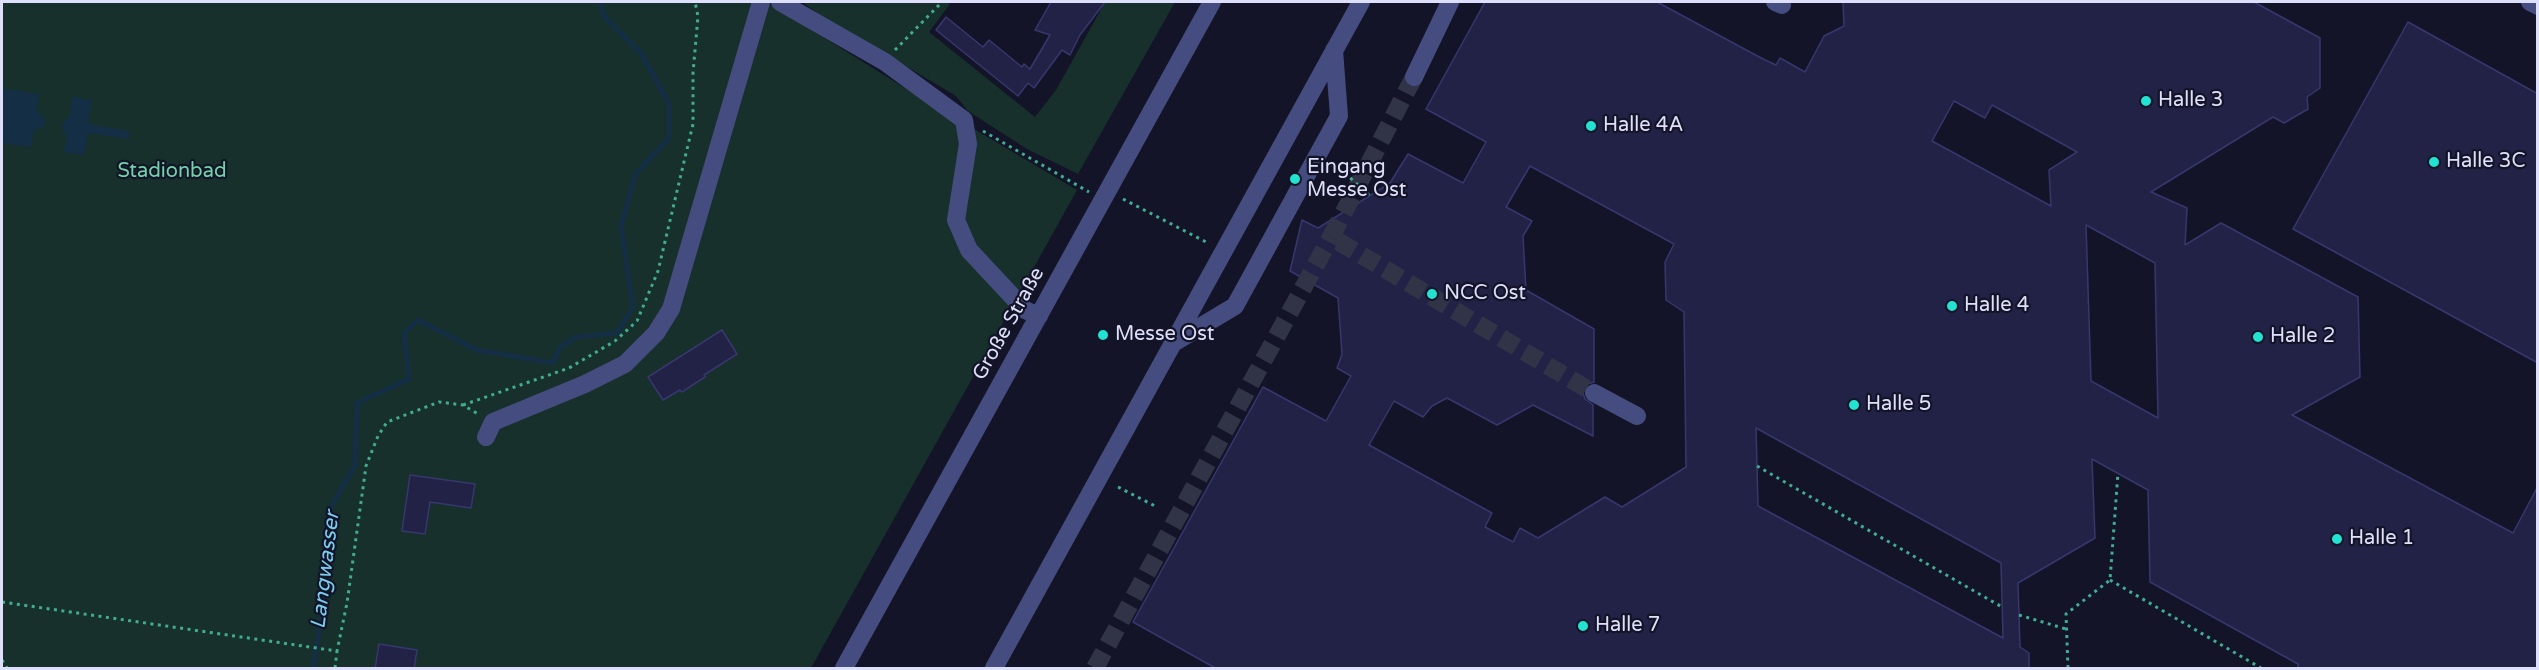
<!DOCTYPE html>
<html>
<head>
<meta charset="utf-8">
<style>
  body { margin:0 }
  #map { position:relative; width:2539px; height:670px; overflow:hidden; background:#131427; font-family:"Varela Round",sans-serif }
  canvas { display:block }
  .frame { position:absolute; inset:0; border:3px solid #dee0fb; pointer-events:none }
</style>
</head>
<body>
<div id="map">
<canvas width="2539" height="670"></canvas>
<div class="frame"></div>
</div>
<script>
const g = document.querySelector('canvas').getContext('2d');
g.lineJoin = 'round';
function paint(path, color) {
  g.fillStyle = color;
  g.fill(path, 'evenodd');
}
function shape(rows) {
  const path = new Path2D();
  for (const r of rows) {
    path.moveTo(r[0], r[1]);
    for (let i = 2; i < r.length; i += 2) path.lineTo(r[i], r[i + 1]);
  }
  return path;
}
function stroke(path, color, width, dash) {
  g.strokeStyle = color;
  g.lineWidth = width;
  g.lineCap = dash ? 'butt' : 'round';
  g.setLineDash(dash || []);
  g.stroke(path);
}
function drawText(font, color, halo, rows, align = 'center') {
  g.font = font + ' "Varela Round",sans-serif';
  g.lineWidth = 4.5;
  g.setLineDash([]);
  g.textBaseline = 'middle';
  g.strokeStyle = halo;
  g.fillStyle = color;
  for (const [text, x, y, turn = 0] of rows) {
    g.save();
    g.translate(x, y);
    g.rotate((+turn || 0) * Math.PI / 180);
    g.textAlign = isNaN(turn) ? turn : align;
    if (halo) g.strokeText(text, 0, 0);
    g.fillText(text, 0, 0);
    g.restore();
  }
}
const green = shape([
  [2,2,767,2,908,90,1077,190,811,668,2,668],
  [802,2,947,2,950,4,929,32,1035,117,1056,90,1104,4,1103,2,1175,2,1078,174,1027,149,968,111,956,96,817,13]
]);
const water = shape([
  [2,88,39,94,37,111,43,116,45,122,42,128,34,130,31,147,2,143],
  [72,97,92,100,88,124,130,131,129,139,88,133,84,155,64,152,67,135,63,131,62,124,70,115]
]);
const stream = shape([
  [313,668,321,618,328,512,355,465,357,403,409,379,404,333,418,320,477,350,553,363,560,347,577,337,617,333,633,307,621,226,635,175,669,138,669,104,641,53,605,18,599,2]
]);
const building = shape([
  [1051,2,1105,2,1080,35,1070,55,1062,50,1034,88,1028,83,1018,96,936,30,946,17,983,47,989,40,1022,67,1024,64,1030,69,1050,35,1035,30,1051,2],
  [1485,2,1657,2,1763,59,1776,65,1780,58,1805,72,1824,36,1844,26,1843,2,2254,2,2320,38,2320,88,2307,97,2308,109,2284,123,2273,117,2151,192,2187,208,2185,245,2221,223,2358,297,2360,377,2292,415,2513,533,2538,486,2538,669,2298,669,2298,664,2150,582,2148,490,2092,459,2095,538,2018,583,2020,647,2029,653,2029,669,1217,669,1133,622,1263,387,1326,421,1351,376,1337,368,1342,354,1338,298,1290,271,1302,220,1318,228,1390,183,1408,154,1463,183,1486,142,1426,109,1485,2],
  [1954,101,1985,118,1992,105,2077,152,2049,170,2051,206,1932,141,1954,101],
  [1530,166,1674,244,1665,262,1666,300,1684,312,1686,467,1622,507,1605,497,1538,538,1520,528,1513,542,1485,527,1492,513,1369,445,1394,401,1423,417,1432,406,1447,398,1497,425,1533,405,1593,436,1593,405,1585,399,1583,393,1588,384,1594,382,1594,329,1526,290,1523,236,1532,221,1506,207,1530,166],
  [2086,225,2155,263,2158,418,2091,381,2086,225],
  [1756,428,2001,563,2003,638,1758,506,1756,428],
  [2408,22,2538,94,2538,363,2293,229,2408,22],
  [722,330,737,354,704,375,705,377,682,392,680,390,663,400,648,377,722,330],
  [410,475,475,484,471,508,430,502,425,534,402,531,410,475],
  [379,644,417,650,414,669,375,669,379,644]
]);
const minorTunnel = shape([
  [1414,77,1331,237,1594,393],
  [1095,668,1331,237]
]);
const path = shape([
  [895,50,942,2],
  [983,131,1089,192],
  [1332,165,1346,174,1370,196],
  [1123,199,1208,243],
  [463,405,569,368,615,341,637,321,658,271,693,124,693,73,698,16,695,2],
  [1757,466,2002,607],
  [1118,487,1155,506],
  [2110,580,2261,668],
  [2,602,337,651,347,603,366,466,378,436,387,422,439,402,463,405,478,414],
  [2019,615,2066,629],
  [2,660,7,668],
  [335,668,337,651],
  [2068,668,2066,614,2110,580,2118,473]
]);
const minor = shape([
  [780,2,885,62,964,120,968,144,956,220,969,250,1025,310,1039,316],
  [1775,2,1782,5],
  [2530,2,2538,6],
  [1414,77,1450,2],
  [1175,342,1235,306,1339,116,1334,50],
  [1594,393,1637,416],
  [486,437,493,422,585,384,625,364,656,333,671,309,761,2],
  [844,668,1212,2],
  [994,668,1361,2]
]);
const markers = [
  [2146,101,6,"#22e2d1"],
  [1591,126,6,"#22e2d1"],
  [2434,162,6,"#22e2d1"],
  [1295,179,6,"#22e2d1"],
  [1432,294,6,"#22e2d1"],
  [1952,306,6,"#22e2d1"],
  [1103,335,6,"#22e2d1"],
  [2258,337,6,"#22e2d1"],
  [1854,405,6,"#22e2d1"],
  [2337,539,6,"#22e2d1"],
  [1583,626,6,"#22e2d1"]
];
const poiNames = [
  ["Halle 3",2158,101],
  ["Halle 4A",1603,126],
  ["Halle 3C",2446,162],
  ["Eingang",1307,168],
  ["Messe Ost",1307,191],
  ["NCC Ost",1444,294],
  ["Halle 4",1964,306],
  ["Messe Ost",1115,335],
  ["Halle 2",2270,337],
  ["Halle 5",1866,405],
  ["Halle 1",2349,539],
  ["Halle 7",1595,626]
];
const parkNames = [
  ["Stadionbad",172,172]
];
const streetNames = [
  ["Große Straße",1009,324,-61]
];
const waterNames = [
  ["Langwasser",326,570,-83]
];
paint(green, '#17302b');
paint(water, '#142f45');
stroke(stream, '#142f45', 5);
paint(building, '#222246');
stroke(building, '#37376f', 1.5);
stroke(minorTunnel, '#313347', 18, [18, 9]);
stroke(path, '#40ac91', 3, [3, 4.5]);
stroke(minor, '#454d80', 18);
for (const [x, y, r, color] of markers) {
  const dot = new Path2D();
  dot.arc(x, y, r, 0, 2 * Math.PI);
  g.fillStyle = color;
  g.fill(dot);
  stroke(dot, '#131427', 2);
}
drawText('20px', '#dee0fb', '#131427', poiNames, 'left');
drawText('20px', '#72d2a8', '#131427', parkNames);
drawText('20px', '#dee0fb', '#131427', streetNames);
drawText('italic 21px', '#79cdee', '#131427', waterNames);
</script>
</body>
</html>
